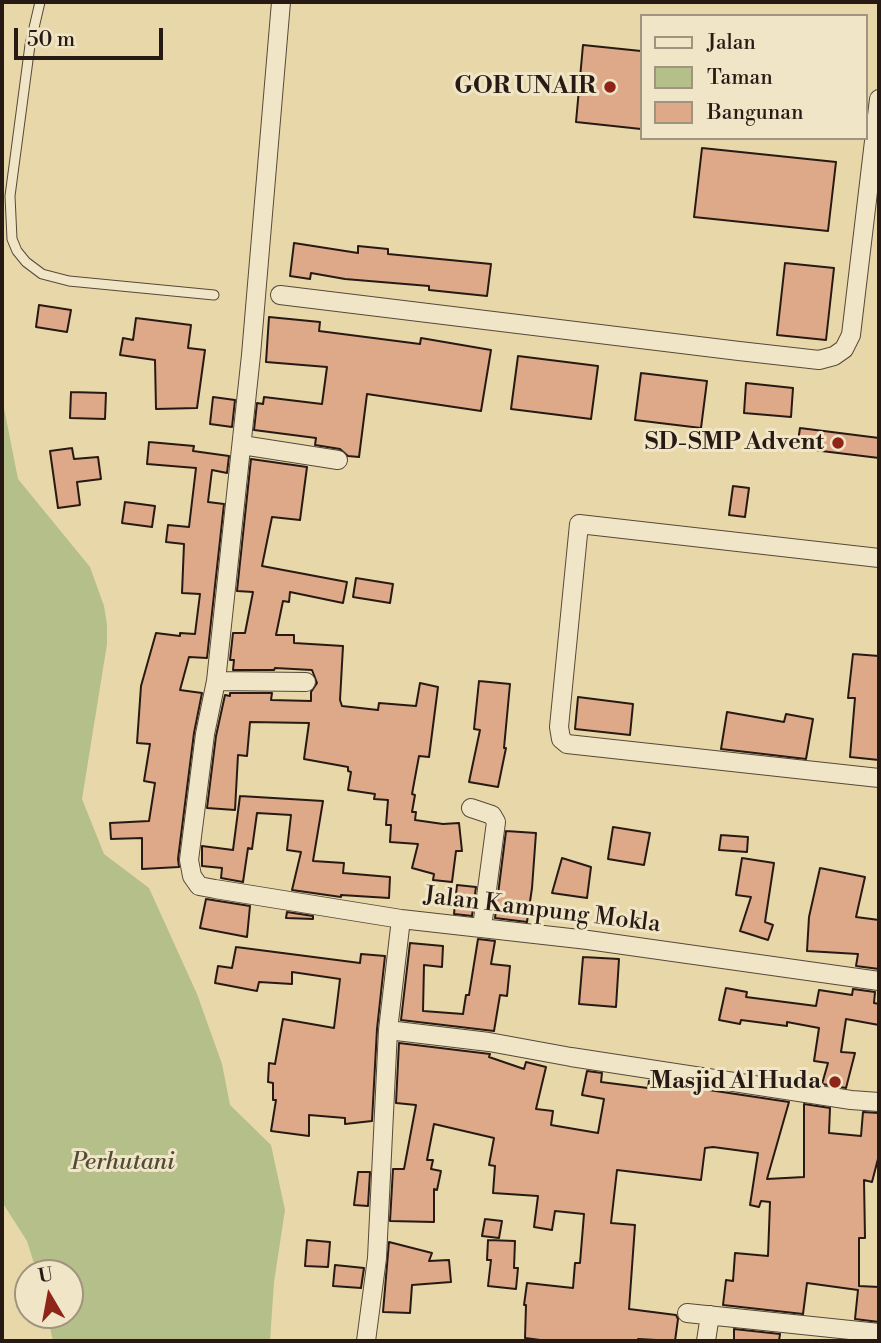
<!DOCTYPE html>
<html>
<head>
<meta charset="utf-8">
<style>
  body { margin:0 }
  #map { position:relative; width:881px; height:1343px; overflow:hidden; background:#e8d7a8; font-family:"Libre Bodoni",serif }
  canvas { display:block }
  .frame { position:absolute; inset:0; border:4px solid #271a14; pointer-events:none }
  .legend { position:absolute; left:640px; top:14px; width:228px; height:126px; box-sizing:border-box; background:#f0e5c6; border:2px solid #a0947f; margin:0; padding:9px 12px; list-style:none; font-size:21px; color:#271a14 }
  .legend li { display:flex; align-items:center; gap:14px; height:35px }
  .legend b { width:35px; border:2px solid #a0947f }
  .north { position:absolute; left:14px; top:1259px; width:70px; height:70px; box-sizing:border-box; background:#f0e5c6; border:2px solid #a0947f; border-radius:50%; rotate:350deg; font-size:19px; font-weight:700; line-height:28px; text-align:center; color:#271a14 }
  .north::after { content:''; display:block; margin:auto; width:24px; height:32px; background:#8f2418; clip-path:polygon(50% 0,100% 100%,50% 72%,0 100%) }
  .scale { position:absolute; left:14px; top:28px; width:149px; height:32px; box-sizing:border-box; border:4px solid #271a14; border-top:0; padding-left:9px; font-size:21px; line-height:24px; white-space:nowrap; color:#271a14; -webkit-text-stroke:5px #f0e5c6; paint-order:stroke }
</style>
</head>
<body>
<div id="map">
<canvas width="881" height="1343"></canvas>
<div class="frame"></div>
<ul class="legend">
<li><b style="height:9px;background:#f0e5c6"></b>Jalan</li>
<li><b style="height:19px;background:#b4bf89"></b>Taman</li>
<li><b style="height:19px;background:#dea988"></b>Bangunan</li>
</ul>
<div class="north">U</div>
<div class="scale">50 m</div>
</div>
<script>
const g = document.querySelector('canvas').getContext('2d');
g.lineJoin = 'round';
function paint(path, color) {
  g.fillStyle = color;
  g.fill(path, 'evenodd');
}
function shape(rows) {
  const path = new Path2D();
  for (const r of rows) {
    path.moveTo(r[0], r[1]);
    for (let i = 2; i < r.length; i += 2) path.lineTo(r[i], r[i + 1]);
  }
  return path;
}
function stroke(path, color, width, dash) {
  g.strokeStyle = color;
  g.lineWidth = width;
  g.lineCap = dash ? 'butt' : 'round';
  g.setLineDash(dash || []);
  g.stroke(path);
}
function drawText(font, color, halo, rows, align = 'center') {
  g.font = font + ' "Libre Bodoni",serif';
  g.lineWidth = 6;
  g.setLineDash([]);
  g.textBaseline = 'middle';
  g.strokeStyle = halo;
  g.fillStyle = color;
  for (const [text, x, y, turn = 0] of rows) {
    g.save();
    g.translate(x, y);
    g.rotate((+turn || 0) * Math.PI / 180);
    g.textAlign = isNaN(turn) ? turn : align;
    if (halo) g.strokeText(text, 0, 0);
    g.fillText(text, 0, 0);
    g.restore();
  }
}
const green = shape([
  [2,398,18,479,90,567,104,606,107,625,107,644,82,799,104,854,149,888,197,994,222,1064,230,1105,271,1145,285,1210,274,1282,270,1341,53,1341,47,1315,70,1315,70,1273,37,1273,27,1241,2,1202]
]);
const building = shape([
  [583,45,641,51,641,129,576,122,583,45],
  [702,148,836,162,828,231,694,217,702,148],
  [294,243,358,253,358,246,388,249,388,254,491,264,487,296,429,290,429,286,345,279,311,273,310,279,290,276,294,243],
  [785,263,834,268,826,340,777,335,785,263],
  [39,305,71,310,67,332,36,327,39,305],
  [269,317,320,322,319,331,420,344,421,338,491,350,481,411,367,394,359,457,348,456,340,449,315,445,316,438,254,430,257,403,263,404,264,397,322,404,327,367,266,362,269,317],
  [136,318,191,325,188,348,205,350,197,408,156,409,155,360,120,355,123,338,133,340,136,318],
  [518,356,598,366,591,419,511,409,518,356],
  [641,373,707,381,701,428,635,420,641,373],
  [746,383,793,388,791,417,744,413,746,383],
  [71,392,106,393,105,419,70,418,71,392],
  [213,397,235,400,232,427,210,424,213,397],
  [800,428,879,438,879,458,797,448,800,428],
  [149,442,194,446,193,451,229,456,227,473,212,470,208,502,224,504,207,658,189,657,180,690,202,693,194,733,178,859,179,867,142,869,142,838,111,839,110,823,149,821,155,783,144,781,150,744,137,743,141,686,156,633,180,636,180,633,195,634,200,594,182,593,184,544,166,542,168,525,189,527,196,468,147,464,149,442],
  [72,448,74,459,98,457,101,479,77,482,80,505,58,508,50,451,72,448],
  [251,459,307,467,300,520,272,517,262,566,347,582,343,603,290,592,289,602,283,601,276,635,294,635,294,643,343,646,340,700,342,706,378,710,379,703,416,706,420,683,438,687,429,757,419,756,412,794,415,795,412,812,416,812,415,820,443,824,459,823,462,851,456,851,452,882,433,880,434,874,412,868,418,844,390,842,391,825,386,825,388,800,374,799,375,794,348,790,351,772,348,771,348,767,304,759,309,723,250,722,247,756,238,755,235,810,207,808,216,736,225,695,230,696,230,693,272,693,271,700,311,701,311,692,317,683,312,670,275,668,274,670,233,670,234,660,230,660,233,633,245,633,253,592,237,591,251,459],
  [733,486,749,488,745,517,729,515,733,486],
  [125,502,155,506,152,527,122,523,125,502],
  [356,578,393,584,390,603,353,597,356,578],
  [853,654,879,656,879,760,850,757,855,698,848,698,853,654],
  [479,681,510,684,504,748,506,748,498,787,469,782,480,730,474,729,479,681],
  [578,697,633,704,630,735,575,729,578,697],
  [727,712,784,722,786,714,813,719,806,759,721,749,727,712],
  [240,796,323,801,313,861,344,863,343,873,390,877,389,898,341,895,341,897,292,890,301,852,287,850,291,815,257,813,252,849,248,848,243,882,221,878,222,868,202,866,202,846,233,850,240,796],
  [613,827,650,833,644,865,608,859,613,827],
  [506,831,536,833,532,888,527,922,495,918,506,831],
  [721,835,748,837,747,852,719,850,721,835],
  [562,858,591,867,587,898,552,893,562,858],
  [742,858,774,863,765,922,773,925,768,940,740,931,751,897,736,895,742,858],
  [820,868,865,877,856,917,879,920,879,969,856,966,858,954,807,951,809,917,820,868],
  [457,885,476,887,472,916,454,914,457,885],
  [206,899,250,906,247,937,200,928,206,899],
  [287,912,313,916,313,919,286,918,287,912],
  [478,939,495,941,491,964,510,966,507,996,500,995,494,1031,401,1020,410,943,443,946,442,967,424,965,423,1011,463,1014,466,995,469,995,478,939],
  [236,947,360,963,361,954,385,956,377,1029,372,1121,345,1124,345,1118,309,1115,309,1136,271,1131,276,1100,273,1100,273,1083,268,1082,269,1063,275,1064,283,1019,334,1028,340,979,292,972,292,984,259,982,257,991,215,983,218,966,232,968,236,947],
  [583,957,619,959,616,1007,579,1004,583,957],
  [726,988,747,992,746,997,816,1006,819,990,852,995,853,989,875,992,874,1003,879,1004,879,1025,846,1019,841,1052,855,1053,846,1088,822,1084,828,1063,814,1061,819,1028,787,1022,787,1026,741,1020,740,1024,719,1020,726,988],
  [399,1043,490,1054,489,1057,524,1069,526,1062,546,1067,536,1109,553,1111,551,1125,598,1133,604,1099,582,1095,587,1071,602,1073,601,1082,648,1088,649,1081,789,1102,767,1179,804,1177,804,1104,830,1108,829,1133,861,1136,863,1112,879,1113,879,1155,872,1182,864,1180,865,1238,859,1238,859,1286,879,1287,879,1322,855,1319,858,1290,807,1283,803,1314,723,1305,726,1280,733,1281,735,1253,768,1256,770,1202,761,1201,759,1207,750,1205,758,1153,713,1147,705,1148,701,1180,617,1170,611,1223,635,1225,629,1309,676,1315,678,1319,675,1341,638,1339,637,1341,548,1341,525,1338,526,1305,524,1305,527,1283,573,1288,575,1263,580,1263,584,1214,555,1211,552,1230,534,1227,538,1196,493,1193,495,1166,489,1165,494,1138,434,1124,427,1160,433,1160,431,1169,441,1171,437,1190,434,1189,434,1222,390,1221,393,1169,404,1169,416,1105,396,1103,399,1043],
  [358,1172,370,1172,368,1206,354,1205,358,1172],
  [485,1219,502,1221,499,1238,482,1236,485,1219],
  [307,1240,330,1242,328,1267,305,1266,307,1240],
  [488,1240,515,1241,514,1268,518,1268,516,1289,488,1286,491,1260,487,1260,488,1240],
  [389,1242,432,1253,429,1261,449,1260,451,1282,412,1285,410,1313,383,1312,389,1242],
  [335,1265,364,1268,361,1288,333,1286,335,1265],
  [734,1329,780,1334,779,1341,734,1340,734,1329]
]);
const service = shape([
  [40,2,30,45,10,196,12,239,17,251,26,262,42,274,69,281,214,295]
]);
const minor = shape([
  [281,2,251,355,216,681,205,734,189,860,192,876,199,886,215,889,401,919,588,940,879,981],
  [280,295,739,351,819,360,834,356,844,349,851,335,879,99],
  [242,445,338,460],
  [879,558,579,524,559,727,561,739,567,744,879,778],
  [216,681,306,682],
  [471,808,492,815,496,822,482,927],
  [388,1030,489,1042,571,1057,851,1100,879,1102],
  [687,1313,879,1333],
  [366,1341,377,1258,388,1030,401,919],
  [706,1341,710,1315]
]);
const markers = [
  [610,87,7,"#8f2418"],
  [838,443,7,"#8f2418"],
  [835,1082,7,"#8f2418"]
];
const poiNames = [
  ["GOR UNAIR",596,87],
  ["SD-SMP Advent",824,443],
  ["Masjid Al Huda",821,1082]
];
const streetNames = [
  ["Jalan Kampung Mokla",542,911,7]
];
const parkNames = [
  ["Perhutani",123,1163]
];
paint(green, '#b4bf89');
paint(building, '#dea988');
stroke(building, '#271a14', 2);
stroke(service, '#574939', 11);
stroke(minor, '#574939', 20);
stroke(service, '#f0e5c6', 9);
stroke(minor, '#f0e5c6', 18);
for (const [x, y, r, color] of markers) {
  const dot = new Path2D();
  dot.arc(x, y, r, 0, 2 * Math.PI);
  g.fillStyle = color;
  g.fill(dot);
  stroke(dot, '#f0e5c6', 2.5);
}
drawText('bold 24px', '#271a14', '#f0e5c6', poiNames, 'right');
drawText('24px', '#271a14', '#f0e5c6', streetNames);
drawText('italic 24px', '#514c37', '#f0e5c6', parkNames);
</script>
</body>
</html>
